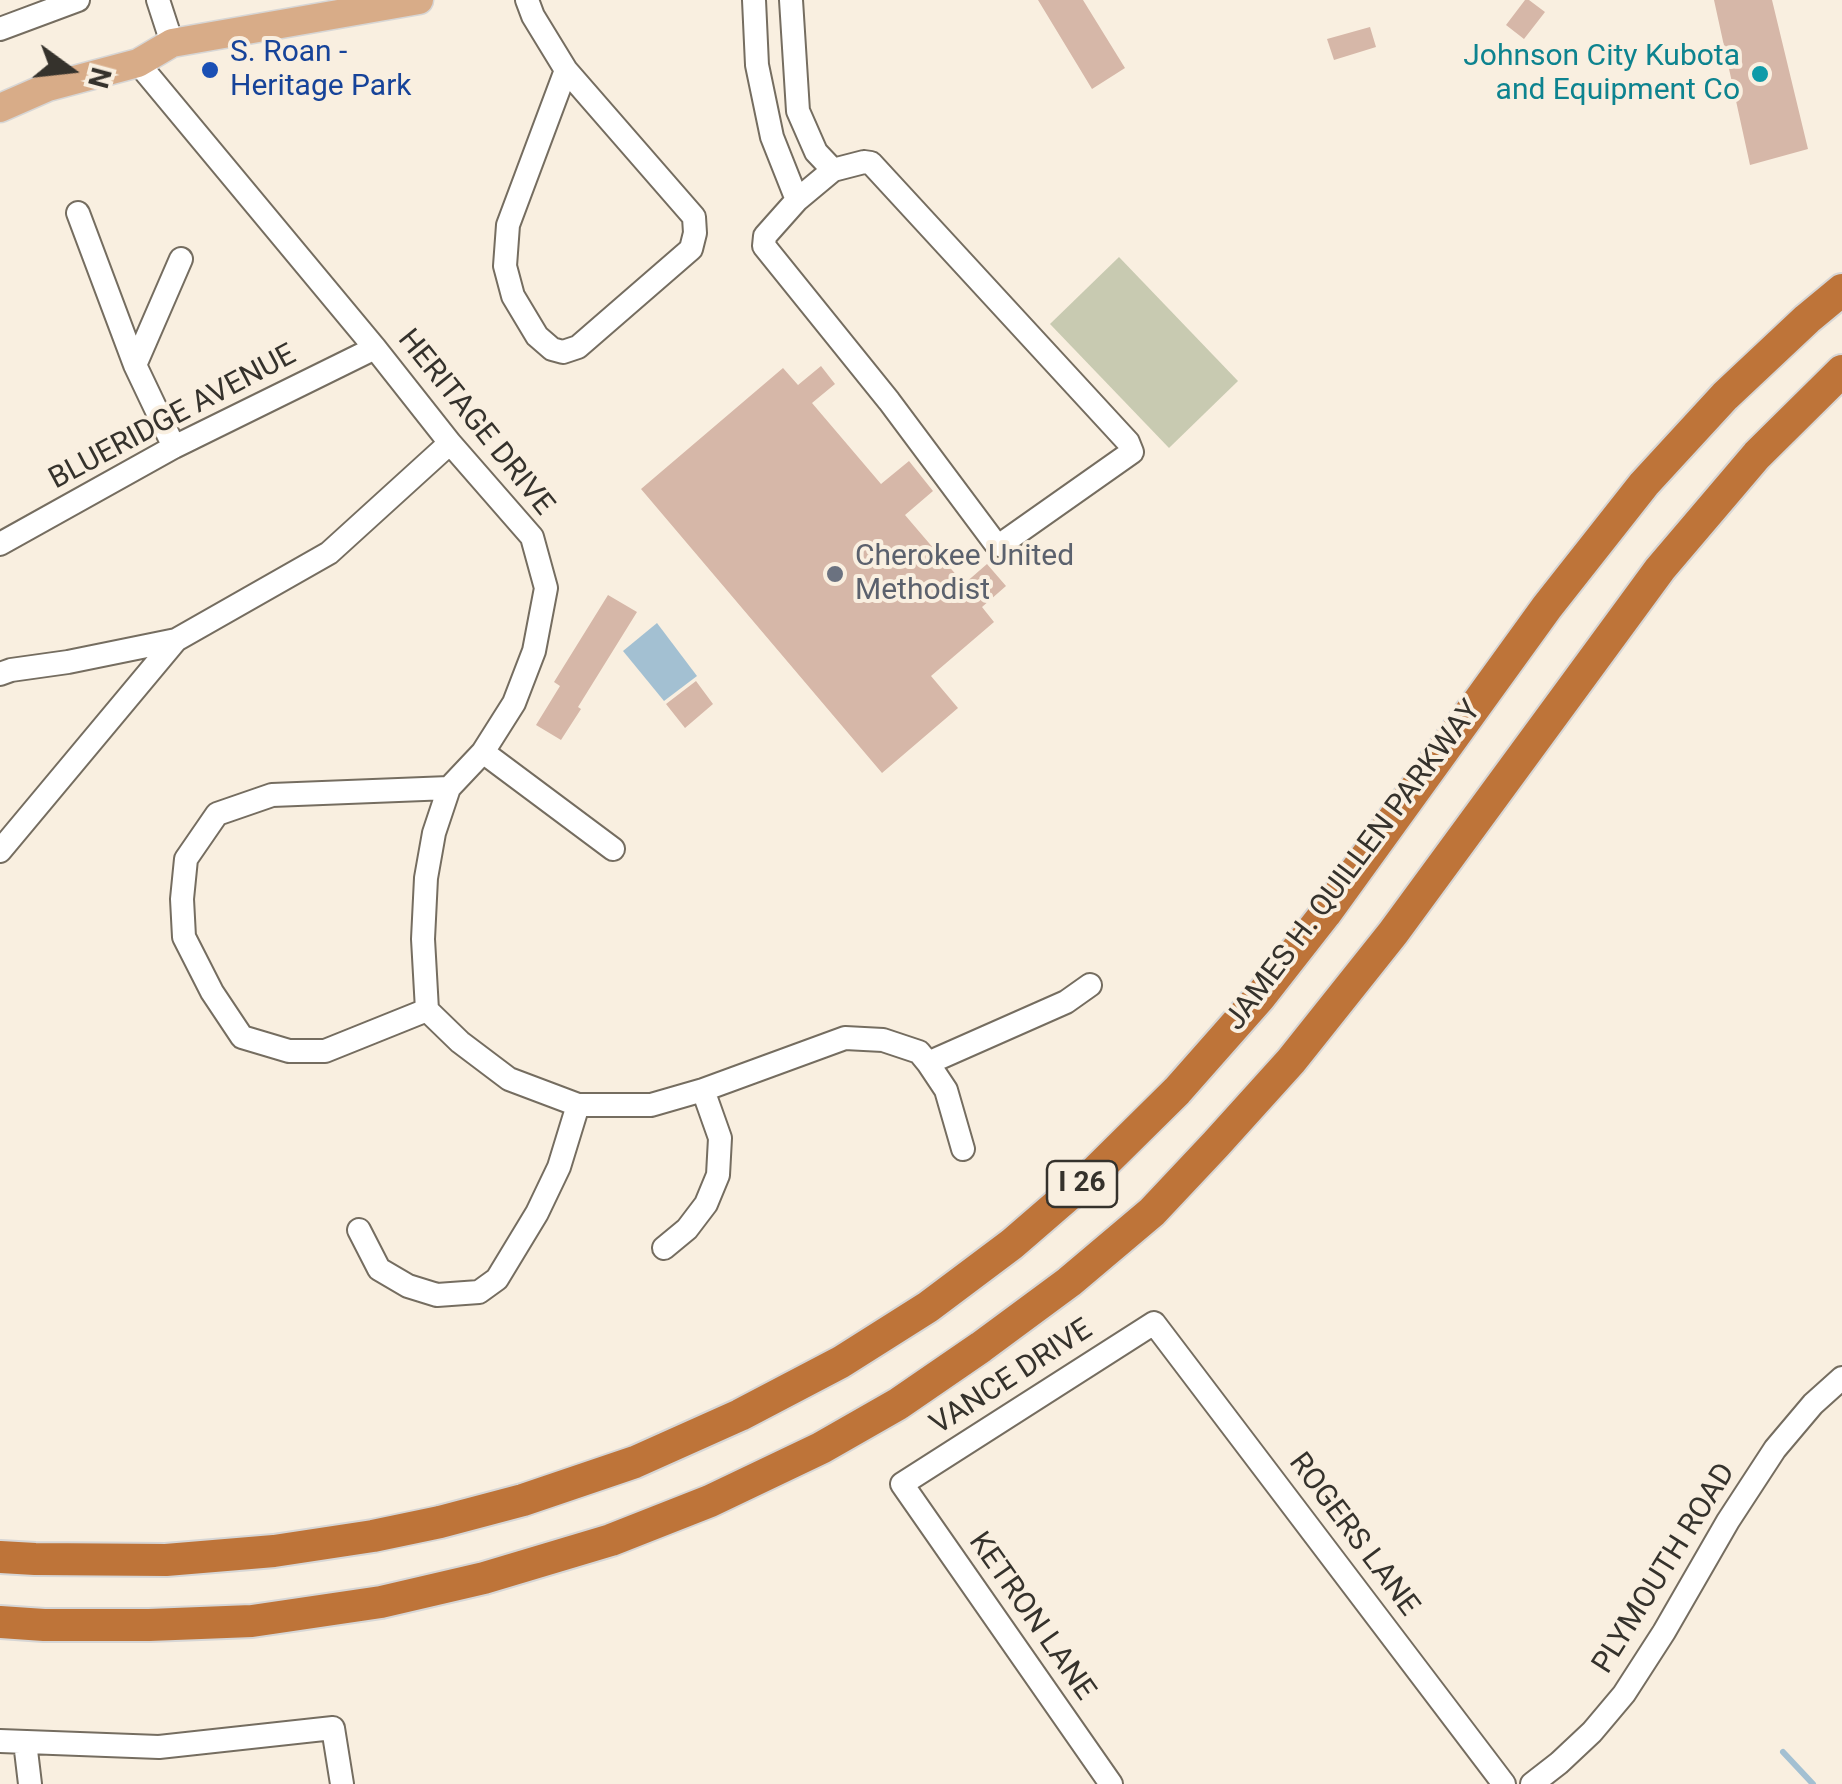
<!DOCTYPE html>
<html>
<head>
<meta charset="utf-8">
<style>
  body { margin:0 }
  #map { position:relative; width:1842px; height:1784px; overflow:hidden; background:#f9efe0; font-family:Roboto,sans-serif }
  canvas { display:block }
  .north { position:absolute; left:20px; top:20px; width:100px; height:100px; -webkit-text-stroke:8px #f9efe0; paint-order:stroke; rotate:105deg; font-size:28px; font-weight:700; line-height:40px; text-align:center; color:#35322c }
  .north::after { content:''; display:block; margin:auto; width:35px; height:45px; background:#35322c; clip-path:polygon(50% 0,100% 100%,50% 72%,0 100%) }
</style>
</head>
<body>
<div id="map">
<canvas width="1842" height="1784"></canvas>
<div class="north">N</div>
</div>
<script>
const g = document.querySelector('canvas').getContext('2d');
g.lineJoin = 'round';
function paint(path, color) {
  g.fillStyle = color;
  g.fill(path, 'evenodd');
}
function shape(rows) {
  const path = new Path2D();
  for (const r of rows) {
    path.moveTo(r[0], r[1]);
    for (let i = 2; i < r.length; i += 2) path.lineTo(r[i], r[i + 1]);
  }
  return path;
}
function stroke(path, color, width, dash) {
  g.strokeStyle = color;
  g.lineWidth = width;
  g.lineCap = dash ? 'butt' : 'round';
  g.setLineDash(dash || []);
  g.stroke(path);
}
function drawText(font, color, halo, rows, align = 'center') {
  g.font = font + ' Roboto,sans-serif';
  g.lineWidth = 8;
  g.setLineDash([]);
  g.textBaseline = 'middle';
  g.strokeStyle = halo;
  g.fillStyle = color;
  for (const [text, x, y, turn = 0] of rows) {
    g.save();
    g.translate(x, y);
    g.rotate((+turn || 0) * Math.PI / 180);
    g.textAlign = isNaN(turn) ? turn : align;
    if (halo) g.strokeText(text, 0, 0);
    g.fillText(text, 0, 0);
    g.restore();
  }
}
const green = shape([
  [1119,257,1238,381,1169,448,1050,324]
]);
const water = shape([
  [657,623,697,676,664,701,623,651]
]);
const stream = shape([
  [1783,1752,1813,1784]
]);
const building = shape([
  [1038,0,1083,0,1125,68,1092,89],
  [1525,0,1529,0,1545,12,1524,39,1506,25],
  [1714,0,1772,0,1808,149,1750,165],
  [1370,27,1376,47,1334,60,1327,39],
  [821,366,835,384,812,403,881,484,909,461,933,491,905,515,964,584,987,564,1006,586,982,607,994,622,931,676,958,708,882,773,641,489,783,368,798,385],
  [608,595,637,612,578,707,581,709,561,740,536,725,560,686,554,682],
  [696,681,713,704,685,728,666,704]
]);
const minor = shape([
  [158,0,172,43],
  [527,0,533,16,566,70,694,217,695,233,691,249,578,347,563,352,552,349,537,336,513,296,505,266,508,225,566,70],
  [754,0,757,65,772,137,797,200],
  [791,0,798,111,816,152,833,170],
  [0,29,78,0],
  [138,63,375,348,450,443,532,537,546,588,534,651,514,703,483,752,449,788,434,833,426,878,423,939,427,1010,460,1042,509,1079,578,1105,651,1105,703,1090,845,1038,883,1040,919,1052,928,1063,946,1090,963,1149],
  [864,162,871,163,1128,442,1132,452,1000,545,995,543,889,401,764,246,765,236,797,200,833,170,864,162],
  [78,213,135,365,174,447],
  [135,365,181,259],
  [0,544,174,447,375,348],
  [0,674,11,670,68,662,176,640],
  [483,752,613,849],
  [0,851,176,640,329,553,450,443],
  [427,1010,325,1051,289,1051,242,1037,212,992,184,937,182,899,186,859,217,814,272,795,449,788],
  [928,1063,1066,1002,1090,985],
  [359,1230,379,1269,408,1286,437,1295,479,1292,497,1279,537,1213,559,1167,578,1105],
  [664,1248,687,1229,706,1204,718,1175,720,1138,703,1090],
  [0,1741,159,1747,333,1728,342,1784],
  [25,1742,30,1784],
  [1111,1784,902,1484,1154,1323,1504,1784],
  [1532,1784,1559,1763,1592,1732,1624,1694,1664,1632,1728,1521,1775,1449,1813,1404,1842,1378]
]);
const major = shape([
  [0,108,48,87,138,63,172,43,419,0]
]);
const highway = shape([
  [0,1557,35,1559,166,1560,274,1551,373,1536,440,1522,523,1500,635,1462,740,1415,841,1362,928,1307,1012,1244,1093,1174,1177,1091,1260,997,1325,914,1547,607,1644,484,1725,396,1807,319,1842,290],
  [0,1622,44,1625,149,1625,252,1621,381,1602,484,1578,611,1540,710,1501,821,1448,898,1404,981,1347,1069,1282,1152,1212,1216,1144,1291,1061,1393,933,1660,569,1757,455,1842,371]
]);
const markers = [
  [210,70,10,"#1a4fb4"],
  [1760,74,10,"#0f9aa8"],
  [835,574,10,"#6b7280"]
];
const shields = [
  [1082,1184,70]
];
const shieldNames = [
  ["I 26",1082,1184]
];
const transitNames = [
  ["S. Roan -",230,53],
  ["Heritage Park",230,87]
];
const cultureNames = [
  ["Johnson City Kubota",1740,57],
  ["and Equipment Co",1740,91]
];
const streetNames = [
  ["BLUERIDGE AVENUE",173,418,-28],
  ["HERITAGE DRIVE",475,423,51],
  ["JAMES H. QUILLEN PARKWAY",1354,866,-53],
  ["VANCE DRIVE",1012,1378,-33],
  ["ROGERS LANE",1353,1535,53],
  ["PLYMOUTH ROAD",1665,1569,-58],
  ["KETRON LANE",1031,1617,55]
];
const worshipNames = [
  ["Cherokee United",855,557],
  ["Methodist",855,591]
];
paint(green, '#c8cab1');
paint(water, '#a3c0d2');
stroke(stream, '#a3c0d2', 6);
paint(building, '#d6b7a8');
stroke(minor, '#756d60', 26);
stroke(major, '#d7d6d5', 31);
stroke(highway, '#d7d6d5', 36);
stroke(minor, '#fff', 22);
stroke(major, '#d8ac88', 28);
stroke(highway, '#be7439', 32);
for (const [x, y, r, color] of markers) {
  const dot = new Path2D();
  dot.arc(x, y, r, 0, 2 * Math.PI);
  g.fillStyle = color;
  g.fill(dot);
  stroke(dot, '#f9efe0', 4);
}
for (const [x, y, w] of shields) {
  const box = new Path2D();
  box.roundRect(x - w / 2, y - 23, w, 46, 8);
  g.fillStyle = '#f9efe0';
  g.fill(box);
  stroke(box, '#35322c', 2.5);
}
drawText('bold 28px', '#35322c', null, shieldNames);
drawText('30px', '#164399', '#f9efe0', transitNames, 'left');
drawText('30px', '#0d838f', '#f9efe0', cultureNames, 'right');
drawText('30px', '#35322c', '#f9efe0', streetNames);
drawText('30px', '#5b616d', '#f9efe0', worshipNames, 'left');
</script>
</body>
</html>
